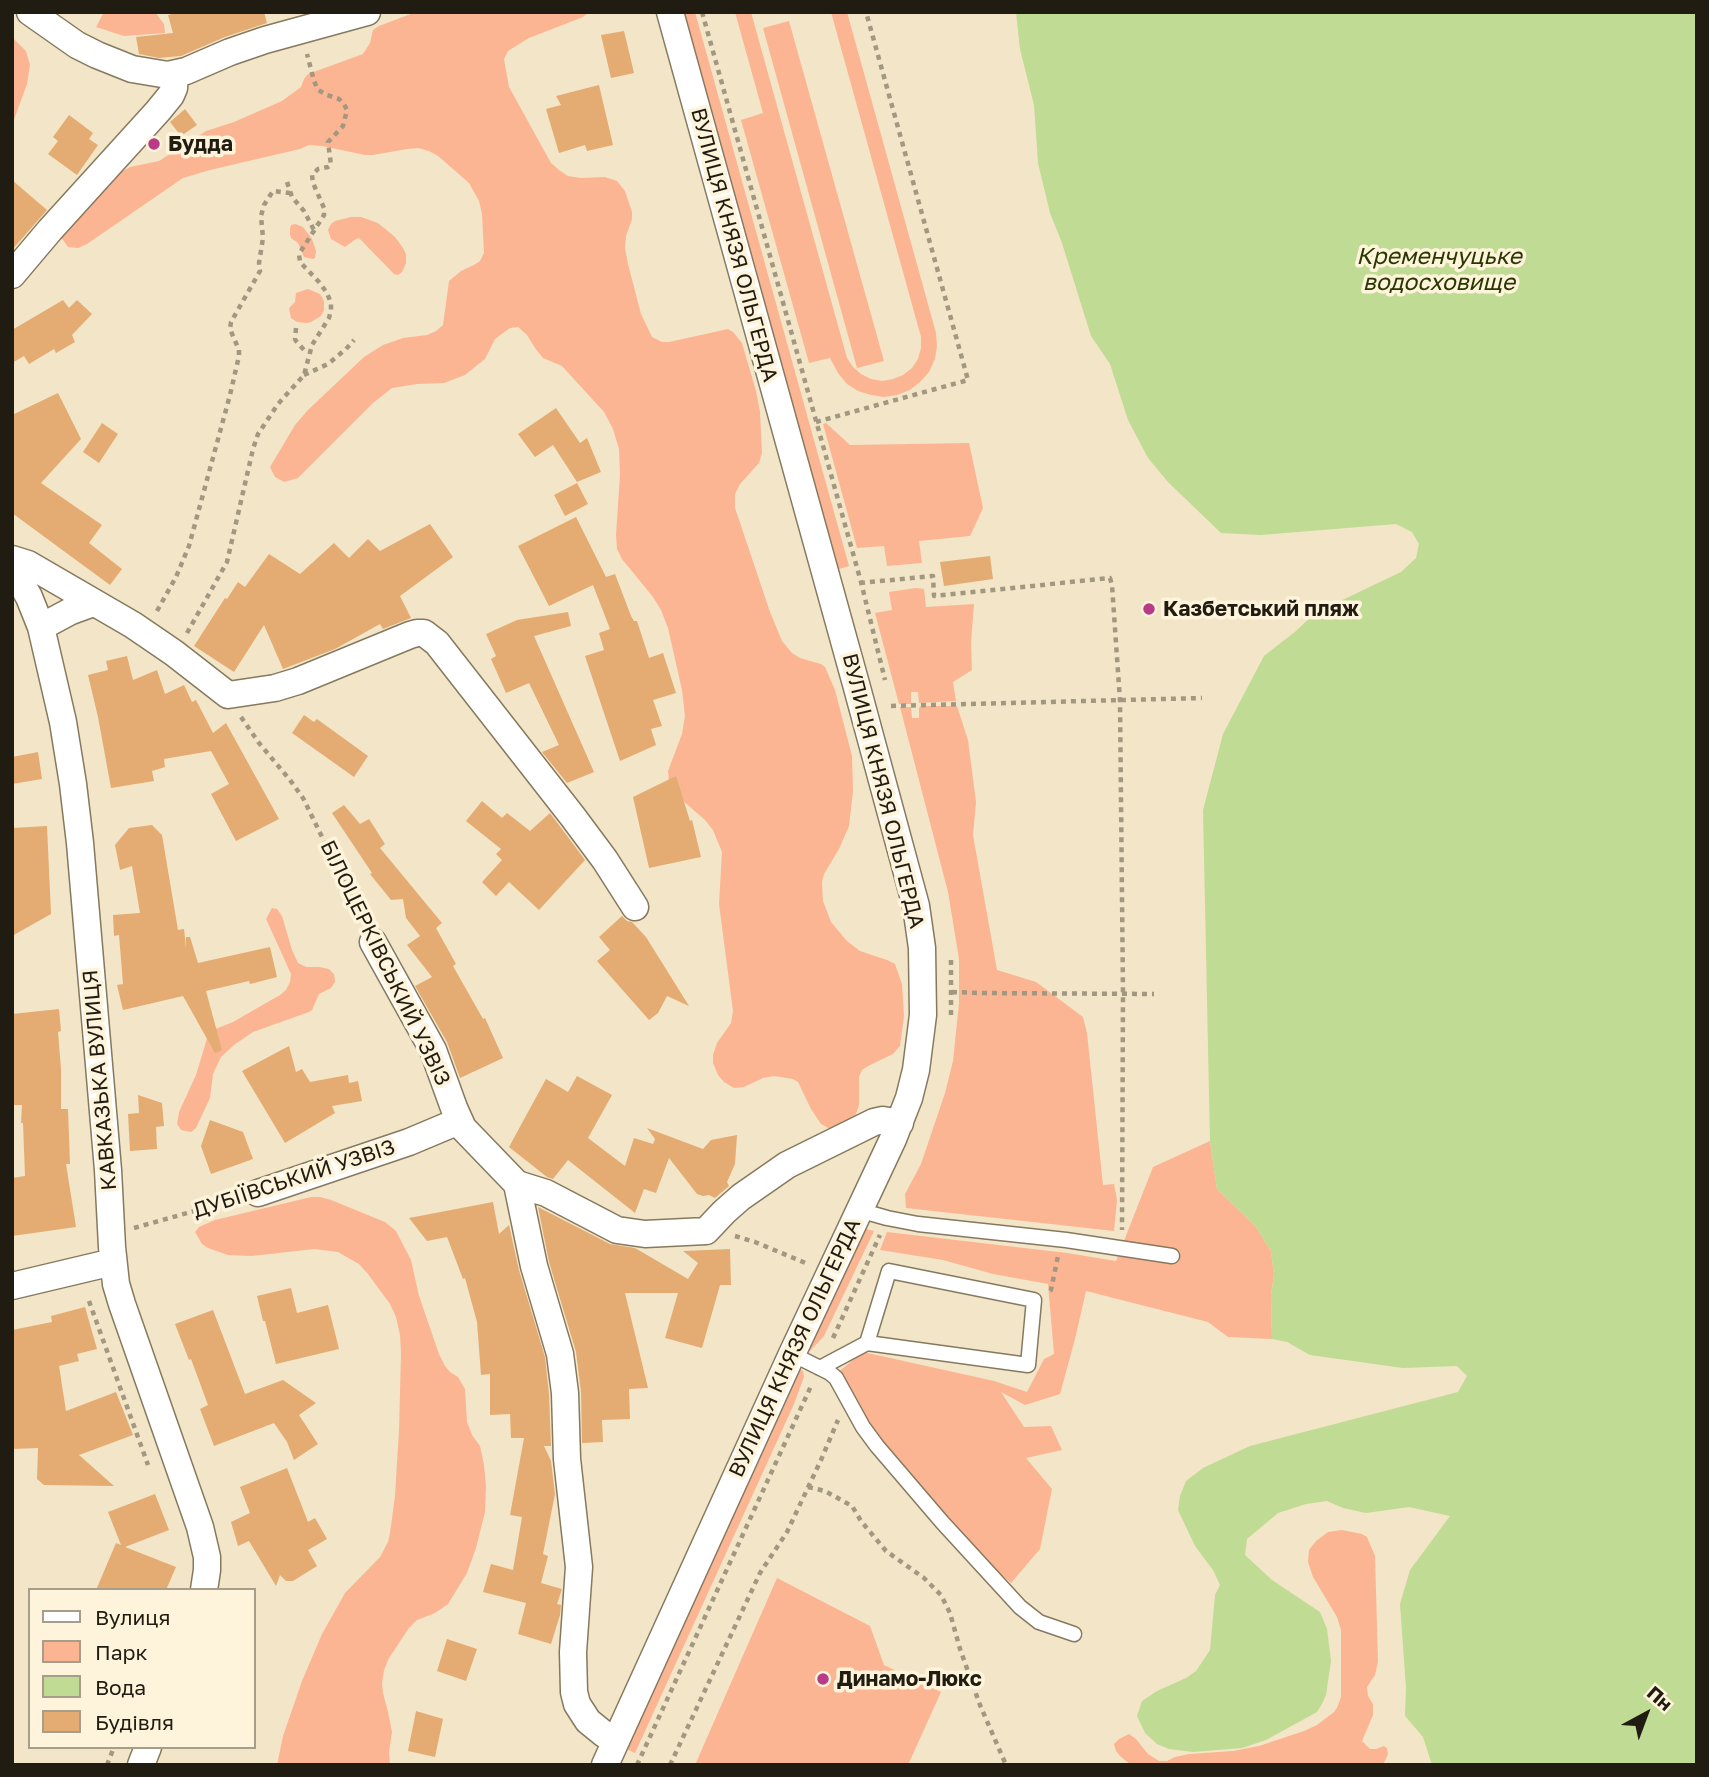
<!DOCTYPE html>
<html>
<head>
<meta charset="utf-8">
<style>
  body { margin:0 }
  #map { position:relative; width:1709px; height:1777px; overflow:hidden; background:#f3e5c7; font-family:"Golos Text",sans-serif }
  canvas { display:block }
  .frame { position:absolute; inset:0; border:14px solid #211c12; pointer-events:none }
  .legend { position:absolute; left:28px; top:1588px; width:228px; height:161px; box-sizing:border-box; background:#fef3db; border:2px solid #a69d8b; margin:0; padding:9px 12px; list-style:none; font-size:21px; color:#211c12 }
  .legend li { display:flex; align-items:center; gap:14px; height:35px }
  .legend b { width:35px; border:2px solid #a69d8b }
  .north { position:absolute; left:1611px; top:1679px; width:70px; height:70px; -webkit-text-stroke:5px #fef3db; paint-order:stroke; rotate:41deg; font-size:19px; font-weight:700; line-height:28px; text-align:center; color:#211c12 }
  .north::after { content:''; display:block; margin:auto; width:24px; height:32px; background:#211c12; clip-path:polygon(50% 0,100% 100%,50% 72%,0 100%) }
</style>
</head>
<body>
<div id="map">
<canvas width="1709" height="1777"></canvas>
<div class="frame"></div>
<ul class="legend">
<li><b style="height:9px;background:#fff"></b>Вулиця</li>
<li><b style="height:19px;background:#fcb593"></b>Парк</li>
<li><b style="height:19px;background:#c0db93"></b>Вода</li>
<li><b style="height:19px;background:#e4ac72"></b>Будівля</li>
</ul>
<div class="north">Пн</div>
</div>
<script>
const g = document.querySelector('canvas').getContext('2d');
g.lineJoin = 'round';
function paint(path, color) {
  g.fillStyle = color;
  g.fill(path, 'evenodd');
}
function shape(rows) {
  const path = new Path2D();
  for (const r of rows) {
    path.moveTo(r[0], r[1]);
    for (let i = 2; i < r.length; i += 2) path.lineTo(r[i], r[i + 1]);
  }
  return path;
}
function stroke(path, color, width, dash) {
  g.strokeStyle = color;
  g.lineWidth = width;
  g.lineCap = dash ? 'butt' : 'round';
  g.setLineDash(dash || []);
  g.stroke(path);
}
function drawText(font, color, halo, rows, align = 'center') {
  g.font = font + ' "Golos Text",sans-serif';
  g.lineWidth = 7;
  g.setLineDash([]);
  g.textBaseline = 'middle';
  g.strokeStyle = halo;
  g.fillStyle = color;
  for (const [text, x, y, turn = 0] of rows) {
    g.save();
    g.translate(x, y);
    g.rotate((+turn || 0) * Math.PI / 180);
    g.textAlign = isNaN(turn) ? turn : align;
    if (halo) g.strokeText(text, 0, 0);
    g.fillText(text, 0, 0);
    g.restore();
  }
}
const green = shape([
  [104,12,155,12,164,24,165,33,124,36,96,27],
  [416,12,589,12,583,17,529,38,508,51,504,59,509,87,551,163,559,170,568,176,580,178,605,177,617,181,625,191,632,212,632,219,626,236,625,248,628,264,641,314,652,337,662,342,669,342,728,329,733,332,742,343,756,391,760,412,762,453,759,463,740,484,735,494,735,508,770,612,782,641,792,653,800,658,821,664,825,667,835,690,852,756,853,791,849,826,839,849,824,874,822,882,823,901,831,922,847,941,860,951,887,960,895,964,902,984,904,1016,900,1046,893,1054,868,1066,862,1070,859,1077,859,1105,856,1114,846,1124,834,1129,830,1129,821,1124,811,1109,798,1082,793,1079,774,1076,763,1078,744,1087,734,1088,724,1082,718,1075,713,1063,713,1055,717,1043,731,1023,733,1011,719,904,722,852,713,830,705,820,682,800,669,783,668,771,682,734,685,716,682,690,668,628,661,610,653,597,622,559,617,549,616,535,620,475,619,449,613,429,604,412,562,366,543,358,535,348,527,335,518,327,510,328,495,339,485,359,465,375,444,383,417,384,392,388,373,403,298,478,284,482,275,477,270,467,295,425,308,410,364,357,383,345,403,338,427,335,436,331,443,325,449,281,461,271,474,265,480,261,484,253,482,214,479,201,469,183,438,156,429,151,418,148,407,149,373,155,365,155,322,146,309,145,300,149,210,170,183,178,87,244,78,248,68,247,61,237,112,178,121,172,130,167,159,161,206,131,234,122,282,101,301,87,304,79,308,74,363,54,370,43,373,30,379,26],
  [681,12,695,12,849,566,836,570],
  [735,12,751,12,847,358,853,367,861,374,871,379,882,381,893,379,903,375,912,368,918,359,921,348,921,337,831,12,847,12,936,333,937,346,935,359,929,372,920,382,910,390,897,395,884,397,871,395,858,391,847,384,838,373,830,358,809,363,741,120,763,113],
  [789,21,884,361,857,368,763,28],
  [12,37,26,51,30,65,27,84,12,125],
  [351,217,361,217,378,223,395,237,403,248,406,254,406,263,402,272,398,275,394,274,359,238,356,239,345,247,331,239,328,230,331,224,335,221],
  [295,224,303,227,312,239,316,251,315,258,313,259,304,257,298,243,291,238,290,234,290,228,291,225],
  [308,289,320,294,324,301,324,310,321,316,311,322,307,323,297,322,291,318,289,308,295,302,296,293],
  [826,423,850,445,969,443,983,508,970,536,919,541,922,563,887,566,884,546,857,548,823,424],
  [916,588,924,589,926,607,974,604,971,642,972,670,953,682,956,701,919,703,918,692,911,692,911,704,899,704,875,613,892,610,889,592],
  [921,706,957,706,968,740,976,802,973,835,997,970,1036,982,1083,1017,1087,1033,1103,1185,1114,1184,1117,1200,1114,1231,906,1208,905,1194,921,1164,945,1093,953,1061,959,1003,959,959,948,892,900,707,911,707,912,718,919,718,919,708],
  [272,908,277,909,282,916,292,950,298,963,306,967,319,967,329,969,334,974,335,982,331,988,319,994,312,1010,309,1012,253,1032,234,1045,221,1057,213,1074,210,1098,196,1128,191,1132,181,1130,177,1124,179,1112,196,1075,208,1035,213,1030,233,1022,280,995,286,990,290,982,291,974,267,921,266,919],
  [1210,1141,1217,1189,1256,1227,1271,1251,1274,1275,1271,1295,1272,1339,1228,1337,1208,1322,1086,1291,1075,1339,1060,1394,1025,1405,1001,1392,1024,1427,1051,1426,1062,1450,1026,1458,1052,1489,1040,1549,1011,1583,981,1557,909,1473,866,1421,837,1373,863,1352,994,1381,1027,1392,1044,1359,1054,1354,1048,1284,993,1274,943,1260,880,1250,887,1232,1067,1253,1116,1261,1153,1167],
  [311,1197,320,1197,331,1200,385,1222,396,1231,411,1260,419,1296,439,1354,445,1366,450,1372,458,1377,465,1389,467,1422,472,1435,480,1446,484,1465,486,1486,485,1512,476,1548,467,1573,448,1604,435,1613,417,1620,409,1628,389,1658,384,1670,382,1683,383,1693,388,1712,392,1732,389,1752,390,1765,277,1765,283,1736,302,1681,322,1634,345,1593,380,1557,388,1542,390,1533,395,1496,399,1431,401,1353,400,1335,396,1317,390,1304,368,1274,359,1264,338,1252,314,1249,252,1256,228,1255,208,1248,202,1244,195,1232,199,1227,215,1220],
  [862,1228,874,1231,824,1336,810,1351,808,1348],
  [798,1369,803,1371,804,1377,794,1404,635,1753,624,1748],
  [1342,1530,1362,1534,1367,1537,1375,1556,1378,1662,1375,1675,1367,1687,1368,1696,1373,1704,1373,1715,1362,1741,1370,1749,1376,1749,1384,1746,1387,1748,1388,1754,1383,1765,1131,1765,1121,1757,1116,1751,1114,1744,1119,1739,1129,1734,1136,1739,1148,1754,1159,1761,1167,1761,1175,1757,1189,1754,1233,1751,1259,1746,1304,1731,1317,1725,1334,1712,1337,1708,1341,1697,1341,1630,1337,1617,1313,1577,1308,1562,1309,1550,1316,1541,1328,1532],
  [777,1578,870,1626,884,1665,941,1692,908,1765,695,1765]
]);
const water = shape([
  [1016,12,1697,12,1697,1765,1432,1765,1423,1737,1405,1716,1406,1688,1400,1604,1410,1570,1450,1516,1409,1507,1366,1513,1343,1508,1327,1501,1306,1504,1278,1513,1247,1539,1245,1555,1272,1580,1320,1612,1327,1629,1331,1661,1326,1695,1322,1704,1317,1712,1266,1740,1242,1748,1193,1752,1169,1749,1157,1744,1145,1733,1137,1716,1142,1701,1157,1691,1186,1678,1196,1671,1210,1650,1215,1595,1220,1585,1213,1570,1195,1546,1178,1510,1180,1496,1186,1481,1203,1468,1250,1446,1458,1392,1467,1376,1457,1366,1403,1368,1310,1355,1287,1342,1272,1339,1271,1295,1274,1275,1271,1251,1256,1227,1217,1189,1210,1141,1203,810,1223,734,1264,656,1296,631,1315,613,1401,572,1416,558,1419,544,1412,532,1396,524,1261,535,1221,533,1168,482,1148,458,1128,420,1110,364,1091,336,1062,243,1050,213,1038,163,1034,105,1020,49]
]);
const building = shape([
  [180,12,264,12,267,23,225,37,181,56,159,58,139,54,136,37,173,33,168,15],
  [624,31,634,73,611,78,601,35],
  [599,85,613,145,587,151,585,145,559,153,546,109,561,105,556,96],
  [185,109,197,125,181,136,170,122],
  [69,115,93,133,89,139,98,145,77,175,48,154,58,141,53,137],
  [12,180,47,210,12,250],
  [63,300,69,308,77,300,92,314,72,335,75,342,56,353,54,349,29,364,24,356,12,363,12,330],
  [58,393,81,439,41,483,102,525,89,543,122,569,110,585,12,513,12,415],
  [556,408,580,443,587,438,601,472,577,482,553,445,535,457,518,434],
  [102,423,118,434,99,463,83,452],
  [577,483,588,504,565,516,554,495],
  [576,517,606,577,615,574,631,616,634,621,637,621,649,658,663,653,676,693,653,700,662,726,651,729,656,745,620,761,585,656,604,650,599,633,610,629,593,585,549,606,518,546],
  [430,524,453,557,400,596,411,618,383,629,380,624,335,649,283,669,264,625,234,672,194,646,225,598,227,599,238,582,245,587,269,554,300,574,334,543,349,558,368,539,380,551],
  [990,556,993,579,944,586,940,562],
  [568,612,571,626,534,636,594,772,567,783,542,752,559,745,529,683,506,693,491,659,496,656,486,634,517,620],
  [127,656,133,680,157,670,165,694,184,685,192,702,196,700,213,733,226,723,279,819,236,841,211,794,229,784,211,751,164,759,165,767,152,771,154,781,111,788,98,717,88,675,108,670,106,661],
  [304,715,314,722,317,719,368,756,354,777,292,733],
  [38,752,42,779,12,784,12,757],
  [676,776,690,821,692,820,701,857,649,868,633,797],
  [482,801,502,818,507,813,530,831,550,813,585,860,539,910,509,882,496,896,482,882,502,860,496,854,501,849,466,821],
  [344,805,360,824,369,819,385,844,380,848,442,923,436,928,456,964,453,966,483,1019,485,1018,503,1058,460,1078,447,1042,415,986,432,977,407,945,420,936,406,918,403,899,391,900,370,874,372,873,332,813],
  [152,825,162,835,178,930,184,929,186,948,186,937,190,937,198,963,270,947,277,977,250,984,249,981,206,991,222,1050,215,1053,183,996,123,1010,117,985,123,984,119,935,114,936,113,915,140,913,132,866,120,870,115,845,129,828],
  [47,826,51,914,12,936,12,828],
  [622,916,627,921,632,922,646,937,689,1006,667,996,658,1013,649,1020,597,961,610,950,599,937],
  [59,1009,61,1031,58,1032,61,1069,61,1109,68,1109,70,1164,66,1164,76,1227,12,1236,12,1178,25,1176,23,1123,21,1123,22,1105,12,1105,12,1014],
  [289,1046,296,1072,302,1069,310,1082,348,1075,349,1083,358,1081,362,1101,332,1106,335,1113,285,1143,242,1071],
  [577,1076,612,1095,588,1138,625,1166,634,1138,653,1144,655,1139,647,1128,703,1149,711,1140,737,1135,735,1164,727,1182,729,1186,715,1198,709,1195,703,1196,697,1194,669,1158,656,1193,644,1189,635,1213,568,1160,553,1179,547,1177,509,1147,546,1079,568,1092],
  [138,1095,162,1103,164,1126,156,1127,157,1149,130,1151,128,1114,139,1113],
  [210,1120,243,1132,253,1159,211,1174,201,1146],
  [493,1202,499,1234,509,1225,519,1270,545,1357,549,1394,551,1446,544,1446,551,1461,555,1494,543,1554,548,1556,541,1583,562,1589,557,1604,561,1605,560,1615,551,1644,518,1634,526,1603,483,1592,491,1564,513,1570,522,1517,510,1515,524,1438,511,1438,510,1414,490,1415,490,1374,481,1375,477,1322,465,1278,463,1279,447,1237,427,1241,409,1218],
  [538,1207,610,1244,635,1248,688,1279,698,1263,683,1251,730,1249,731,1285,720,1285,702,1348,665,1338,678,1293,625,1293,648,1388,629,1389,630,1419,602,1420,603,1442,582,1443,581,1392,576,1352,549,1262],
  [291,1288,297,1313,328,1305,339,1349,276,1364,265,1321,263,1321,257,1296],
  [85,1307,97,1349,77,1354,79,1361,59,1366,66,1411,116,1392,133,1435,79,1455,114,1486,44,1485,37,1479,38,1448,12,1449,12,1330,52,1322,51,1316],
  [213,1310,245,1394,283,1380,316,1403,299,1415,318,1444,294,1460,287,1442,274,1423,214,1446,200,1409,208,1405,191,1359,189,1360,175,1324],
  [287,1468,308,1522,315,1518,327,1539,308,1550,317,1566,293,1581,286,1581,280,1575,276,1586,249,1541,238,1546,231,1522,250,1513,240,1487],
  [155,1494,169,1530,125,1547,176,1567,166,1590,96,1590,116,1543,121,1545,108,1512],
  [447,1639,477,1649,466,1681,437,1671],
  [416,1711,443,1719,435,1757,408,1751]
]);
const path = shape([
  [702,12,861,582,885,680],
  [287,182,292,197,304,211,314,230],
  [296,328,295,339,296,341,304,350,310,352],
  [304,375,328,364,346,349,354,340],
  [816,422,968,380,866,12],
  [860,583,933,576,934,596,1110,578,1112,585,1120,701,1123,994,1122,1230],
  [157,611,176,577,189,546,230,395,239,356,239,350,230,329,231,322,260,271,259,263,263,238,261,216,264,205,273,191,290,193],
  [187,633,227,562,253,449,258,434,278,404,304,375,312,345,329,318,331,310,331,303,327,293,319,282,300,262,299,254,324,215,324,208,313,183,312,175,318,169,328,167,331,165,328,142,343,126,347,110,344,104,339,99,327,95,318,90,314,81,307,54],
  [891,706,1202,698],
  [241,717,259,743,290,780,303,798,362,919],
  [951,960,951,1015],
  [952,992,979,993,1154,994],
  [134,1228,237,1199],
  [735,1236,755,1242,808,1264],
  [1050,1291,1051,1290,1058,1256],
  [89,1301,148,1465],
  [833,1338,880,1235],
  [808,1487,825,1491,852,1506,861,1521,886,1551,924,1578,941,1595,950,1613,960,1649,980,1705,1006,1765],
  [107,1765,114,1747],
  [637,1765,812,1384],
  [670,1765,760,1573,787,1532,821,1460,838,1420]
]);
const lane = shape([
  [859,1210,887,1218,918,1224,1066,1240,1172,1256],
  [792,1354,830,1373,836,1378,863,1427,877,1446,942,1522,1020,1607,1039,1622,1074,1634],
  [820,1368,867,1343,1028,1365,1034,1300,889,1271,867,1343]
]);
const street = shape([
  [30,12,77,45,97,55,132,69,168,75,186,71,230,52,265,40,367,12],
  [12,275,50,230,158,111,171,95,174,88,175,74],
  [12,559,28,564,133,625,174,653,228,695,275,688,298,681,410,635,417,633,424,633,437,643,573,817,605,860,635,907],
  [12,567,29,597,41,627,63,722,73,784,80,843,108,1170,112,1247,116,1284,122,1304,200,1527,207,1557,207,1570,204,1590],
  [41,627,71,611,93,603],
  [373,942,433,1050,454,1108,463,1128,517,1184,546,1193,617,1230,645,1234,706,1231,724,1212,741,1197,787,1165,874,1122,883,1120,900,1123],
  [517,1184,534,1266,560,1354,565,1393,567,1459,579,1567,573,1652,574,1692,577,1704,588,1721,604,1734,617,1739],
  [258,1193,409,1142,459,1121],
  [12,1286,113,1262],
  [141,1765,148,1747],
  [605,1765,792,1354,893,1139,909,1098,916,1070,923,1015,922,948,916,906,856,684,670,12]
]);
const markers = [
  [154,144,7,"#b93b87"],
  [1149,609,7,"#b93b87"],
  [823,1679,7,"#b93b87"]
];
const poiNames = [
  ["Будда",168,144],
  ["Казбетський пляж",1163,609],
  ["Динамо-Люкс",837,1679]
];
const streetNames = [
  ["ВУЛИЦЯ КНЯЗЯ ОЛЬГЕРДА",734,245,75],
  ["ВУЛИЦЯ КНЯЗЯ ОЛЬГЕРДА",883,791,76],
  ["БІЛОЦЕРКІВСЬКИЙ УЗВІЗ",385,963,64],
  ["КАВКАЗЬКА ВУЛИЦЯ",100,1080,-95],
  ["ДУБІЇВСЬКИЙ УЗВІЗ",294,1179,-18],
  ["ВУЛИЦЯ КНЯЗЯ ОЛЬГЕРДА",795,1348,-65]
];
const waterNames = [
  ["Кременчуцьке",1439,257],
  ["водосховище",1439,283]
];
paint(green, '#fcb593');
paint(water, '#c0db93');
paint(building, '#e4ac72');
stroke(lane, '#85795e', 17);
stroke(street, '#85795e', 29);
stroke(path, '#a29781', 4.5, [5, 5]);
stroke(lane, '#fff', 14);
stroke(street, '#fff', 26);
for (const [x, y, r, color] of markers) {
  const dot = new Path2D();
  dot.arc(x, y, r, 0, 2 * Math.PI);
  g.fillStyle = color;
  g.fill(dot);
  stroke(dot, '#fef3db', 2.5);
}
drawText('bold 21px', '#211c12', '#fef3db', poiNames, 'left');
drawText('21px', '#211c12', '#fef3db', streetNames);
drawText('italic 23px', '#293801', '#fef3db', waterNames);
</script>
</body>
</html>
